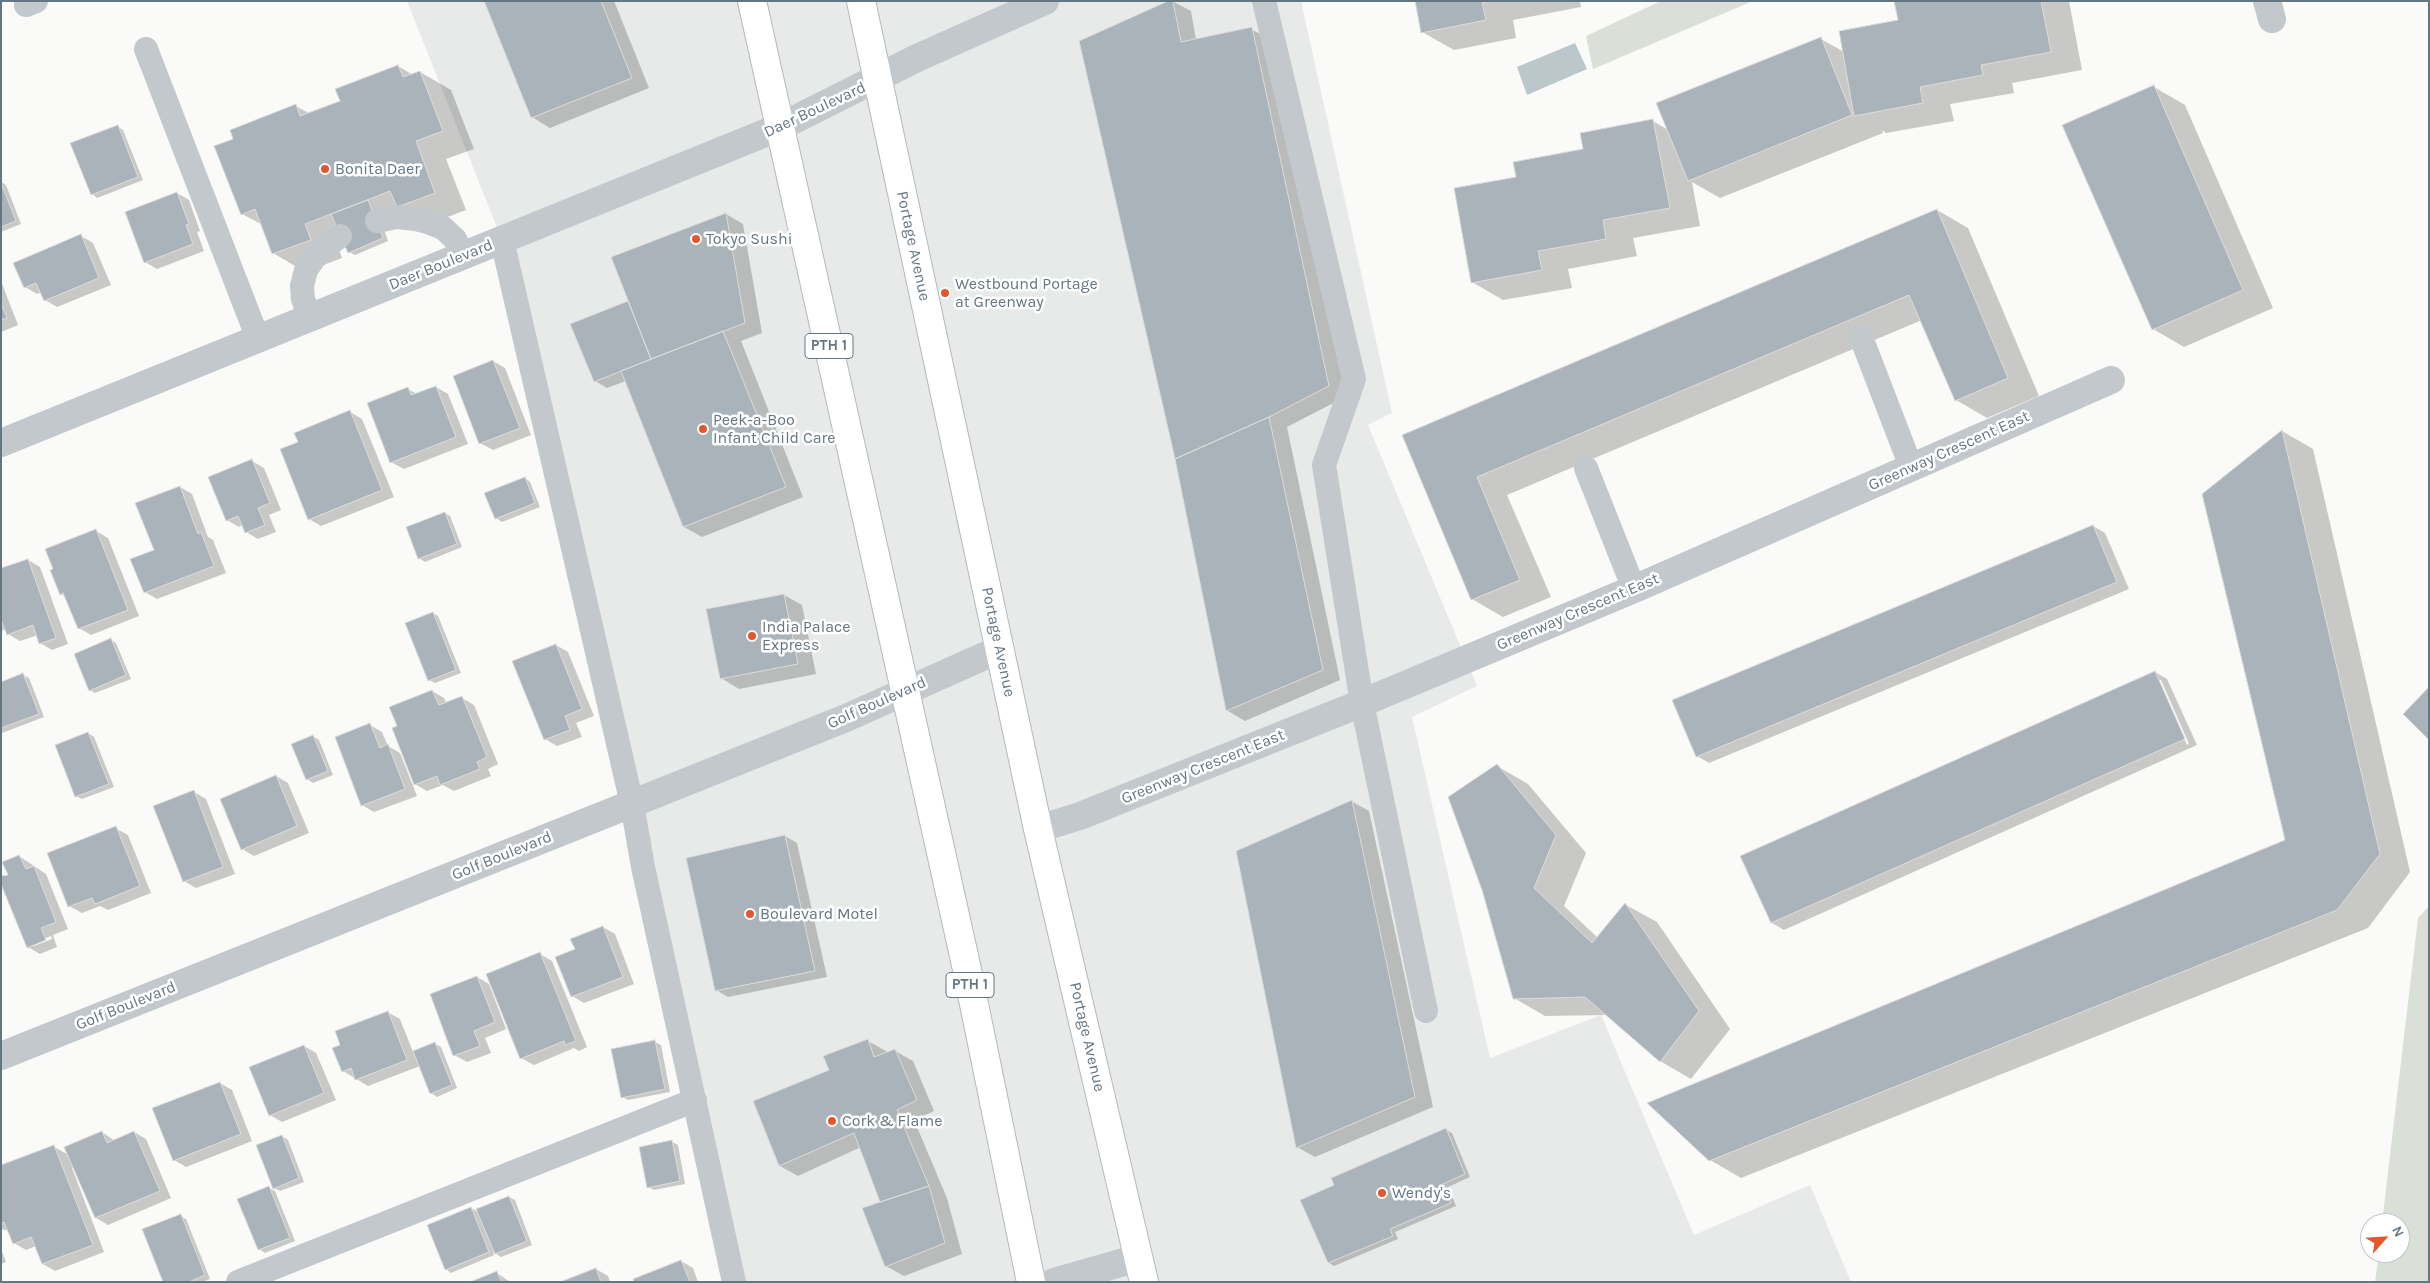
<!DOCTYPE html>
<html>
<head>
<meta charset="utf-8">
<style>
  body { margin:0 }
  #map { position:relative; width:2430px; height:1283px; overflow:hidden; background:#fafaf8; font-family:Karla,sans-serif }
  canvas { display:block }
  .frame { position:absolute; inset:0; border:2px solid #657683; pointer-events:none }
  .north { position:absolute; left:2360px; top:1213px; width:50px; height:50px; box-sizing:border-box; background:#fff; border:1px solid #c1c8cd; border-radius:50%; rotate:64deg; font-size:14px; font-weight:700; line-height:20px; text-align:center; color:#657683 }
  .north::after { content:''; display:block; margin:auto; width:18px; height:22px; background:#e4572e; clip-path:polygon(50% 0,100% 100%,50% 72%,0 100%) }
</style>
</head>
<body>
<div id="map">
<canvas width="2430" height="1283"></canvas>
<div class="frame"></div>
<div class="north">N</div>
</div>
<script>
const g = document.querySelector('canvas').getContext('2d');
g.lineJoin = 'round';
function paint(path, color) {
  g.fillStyle = color;
  g.fill(path, 'evenodd');
}
function shape(rows) {
  const path = new Path2D();
  for (const r of rows) {
    path.moveTo(r[0], r[1]);
    for (let i = 2; i < r.length; i += 2) path.lineTo(r[i], r[i + 1]);
  }
  return path;
}
function stroke(path, color, width, dash) {
  g.strokeStyle = color;
  g.lineWidth = width;
  g.lineCap = dash ? 'butt' : 'round';
  g.setLineDash(dash || []);
  g.stroke(path);
}
function drawText(font, color, halo, rows, align = 'center') {
  g.font = font + ' Karla,sans-serif';
  g.lineWidth = 5;
  g.setLineDash([]);
  g.textBaseline = 'middle';
  g.strokeStyle = halo;
  g.fillStyle = color;
  for (const [text, x, y, turn = 0] of rows) {
    g.save();
    g.translate(x, y);
    g.rotate((+turn || 0) * Math.PI / 180);
    g.textAlign = isNaN(turn) ? turn : align;
    if (halo) g.strokeText(text, 0, 0);
    g.fillText(text, 0, 0);
    g.restore();
  }
}
const built = shape([
  [407,1,1301,1,1392,413,1368,425,1477,686,1412,717,1490,1058,1601,1015,1694,1235,1810,1185,1851,1282,734,1282,502,240]
]);
const green = shape([
  [1661,1,1753,1,1593,69,1586,36],
  [2429,906,2429,1282,2375,1282,2379,1253,2400,1253,2400,1223,2382,1223,2418,918]
]);
const water = shape([
  [1575,43,1587,69,1527,95,1517,67]
]);
const shadow = shape([
  [485,1,614,1,649,88,550,128,532,117],
  [1172,1,1191,11,1196,40,1251,29,1269,39,1347,396,1287,427,1340,680,1245,721,1228,711,1177,459],
  [1417,1,1580,1,1581,7,1513,20,1516,38,1454,50,1422,32],
  [1895,1,2069,1,2082,70,2012,83,2014,93,1950,104,1954,121,1886,133,1882,130,1883,133,1720,198,1692,182,1700,226,1633,238,1637,256,1568,269,1572,288,1503,300,1472,282,1517,178,1653,121,1668,130,1821,39,1844,52,1899,21],
  [398,66,413,75,420,72,451,90,474,149,446,159,466,210,429,224,382,224,388,241,355,255,349,252,343,239,336,242,342,258,305,272,273,253,263,225,242,214,235,139,296,106,310,114,342,101],
  [2154,87,2185,105,2273,308,2184,347,2153,329],
  [117,126,123,130,143,180,97,198,92,194],
  [1,182,6,185,21,224,1,232],
  [177,193,189,200,200,231,197,232,204,251,157,269,145,262],
  [1937,210,1968,228,2039,396,1987,418,1956,400,1922,320,1507,495,1551,597,1503,617,1472,599,1403,436],
  [726,214,743,224,762,333,741,341,803,497,702,537,684,527,626,381,607,388,595,381,572,324,630,302],
  [81,236,93,243,111,285,57,307,45,300,42,292,37,294,25,287],
  [1,281,18,325,1,332],
  [493,361,505,368,531,435,493,450,480,443],
  [436,387,448,394,468,444,404,469,391,462,408,389,417,394],
  [350,412,362,419,394,497,321,526,309,519,300,443],
  [2282,431,2313,449,2410,872,2368,928,1741,1178,1710,1160,2287,841],
  [252,461,264,468,281,510,269,515,276,532,258,539,246,532,243,525,239,527,227,520],
  [525,478,530,482,540,507,502,522,496,518],
  [180,487,192,494,208,537,213,540,226,573,157,599,145,592,156,551],
  [445,513,450,516,462,547,425,562,419,558],
  [2093,526,2105,533,2129,589,1709,763,1697,756],
  [96,531,108,538,139,616,91,635,79,628,66,597,61,594],
  [28,560,40,567,68,644,52,650,40,643,38,635,20,641,8,634,6,629,1,631,1,569],
  [784,595,802,605,816,674,739,689,721,678],
  [433,613,438,616,461,673,435,683,429,680],
  [110,640,116,643,131,679,95,693,90,690],
  [556,645,568,652,594,716,576,723,582,737,557,746,545,739],
  [2155,672,2167,679,2197,745,1784,930,1772,923],
  [2158,680,2161,680,2189,744,2187,745],
  [23,675,29,678,44,717,2,733,1,683],
  [432,691,444,698,447,704,462,698,474,705,498,764,488,769,491,776,454,791,443,785,427,791,415,784,398,727],
  [370,725,382,732,388,746,400,753,417,796,374,812,362,805],
  [88,733,94,737,114,787,82,799,76,796],
  [313,736,319,740,333,775,313,783,307,779],
  [1497,766,1528,784,1586,853,1564,906,1598,938,1626,905,1657,922,1730,1029,1691,1079,1660,1061,1607,1015,1545,1016,1514,998],
  [276,776,288,783,309,833,254,856,242,849],
  [194,792,206,799,235,874,196,888,184,881],
  [1351,801,1369,811,1433,1107,1315,1157,1297,1147],
  [115,828,128,835,151,893,108,910,100,906,82,913,69,906],
  [785,836,797,843,827,977,728,997,716,990],
  [19,856,46,874,68,929,53,935,57,947,40,954,28,947,10,876],
  [51,936,52,939,34,946,34,943],
  [603,927,615,934,634,984,584,1003,572,996,576,950],
  [540,954,552,961,587,1047,579,1051,574,1048,534,1065,521,1058],
  [477,977,489,984,506,1029,485,1038,491,1053,467,1062,454,1055],
  [387,1012,400,1019,413,1052,435,1044,441,1047,457,1088,437,1097,431,1093,420,1066,368,1086,343,1071,342,1045],
  [868,1041,886,1051,887,1054,895,1051,913,1061,934,1111,914,1120,947,1198,962,1254,904,1276,886,1266,882,1202,861,1147,798,1176,780,1166,830,1071],
  [655,1042,661,1045,670,1092,628,1100,622,1097],
  [304,1046,316,1053,336,1100,282,1122,270,1115],
  [220,1083,232,1090,252,1141,186,1167,174,1160],
  [1446,1130,1452,1133,1470,1177,1448,1187,1456,1206,1395,1232,1398,1239,1334,1266,1329,1263,1336,1186],
  [102,1132,115,1141,134,1132,146,1139,171,1198,108,1225,96,1218,74,1167,72,1168,104,1252,55,1271,43,1264,36,1246,26,1250,14,1243,9,1231,1,1229,1,1167,54,1147,69,1155],
  [282,1136,288,1140,304,1182,280,1191,274,1188],
  [672,1142,678,1145,685,1184,654,1190,648,1187],
  [269,1188,275,1191,295,1241,265,1253,259,1249],
  [509,1197,515,1200,532,1245,501,1257,493,1252,494,1255,451,1273,446,1269,471,1208,479,1213],
  [180,1216,186,1219,210,1279,202,1282,165,1282],
  [1,1249,6,1262,1,1264],
  [681,1261,693,1268,698,1282,636,1282],
  [596,1269,608,1276,610,1282,563,1282],
  [497,1273,510,1282,474,1282]
]);
const building = shape([
  [484,1,601,1,632,78,531,118,484,1],
  [1168,1,1173,1,1181,42,1252,27,1329,386,1269,417,1175,459,1079,41,1168,1],
  [1415,1,1490,1,1482,3,1486,20,1421,33,1415,1],
  [1894,1,2041,1,2051,52,1981,65,1983,75,1920,87,1923,103,1854,116,1839,31,1898,20,1894,1],
  [1821,37,1852,115,1688,181,1656,103,1821,37],
  [398,65,403,77,420,71,443,131,416,141,435,193,397,207,390,191,305,224,311,240,272,254,255,209,241,215,214,146,233,139,230,130,296,104,300,116,340,101,335,89,398,65],
  [2154,85,2243,290,2152,330,2062,125,2154,85],
  [1653,119,1670,208,1603,220,1606,239,1538,251,1542,270,1471,283,1454,188,1516,177,1513,162,1583,149,1580,133,1653,119],
  [118,125,138,177,91,195,70,143,118,125],
  [1,183,16,221,1,227,1,183],
  [177,192,189,224,186,225,193,244,144,263,125,212,177,192],
  [368,200,383,238,348,253,331,214,368,200],
  [1937,209,2008,378,1955,401,1909,295,1477,477,1520,580,1471,600,1402,435,1937,209],
  [726,213,745,323,651,359,611,257,726,213],
  [81,234,99,278,44,301,36,283,24,288,13,263,81,234],
  [628,301,651,359,594,382,570,324,628,301],
  [1,303,7,318,1,320,1,303],
  [723,331,786,487,683,527,621,371,723,331],
  [493,360,520,428,479,444,453,376,493,360],
  [436,386,456,437,390,463,367,403,408,387,411,395,436,386],
  [350,410,382,490,308,520,280,449,298,442,294,433,350,410],
  [1269,417,1323,670,1226,711,1175,459,1269,417],
  [2282,430,2380,854,2337,910,1709,1161,1647,1103,2285,840,2202,494,2282,430],
  [252,459,270,503,258,508,265,525,245,533,238,516,226,521,208,477,252,459],
  [525,477,535,503,495,519,484,493,525,477],
  [180,486,198,534,201,532,214,566,144,593,130,559,154,550,135,503,180,486],
  [445,512,457,544,418,559,406,527,445,512],
  [2093,525,2117,582,1696,757,1672,700,2093,525],
  [96,529,128,610,78,629,63,593,60,595,50,570,53,569,45,549,96,529],
  [28,559,56,638,39,644,33,625,7,635,1,620,1,568,28,559],
  [784,594,798,664,720,679,706,609,784,594],
  [433,612,456,670,428,681,405,623,433,612],
  [111,638,126,675,89,691,74,654,111,638],
  [556,644,582,709,565,716,570,730,544,740,512,661,556,644],
  [2155,671,2185,739,1771,923,1740,856,2155,671],
  [23,673,39,714,1,728,1,682,23,673],
  [2429,687,2429,740,2403,714,2429,687],
  [432,690,439,705,462,696,487,757,477,762,480,769,440,785,437,776,414,785,392,728,397,726,389,707,432,690],
  [370,723,380,748,388,744,405,789,361,806,335,737,370,723],
  [88,732,109,784,75,797,55,745,88,732],
  [313,735,328,771,306,780,291,744,313,735],
  [1497,764,1556,835,1534,888,1592,943,1625,903,1699,1011,1660,1062,1585,997,1513,999,1482,890,1448,797,1497,764],
  [276,775,297,826,241,850,220,799,276,775],
  [194,790,223,867,183,882,153,806,194,790],
  [1352,800,1415,1097,1296,1148,1236,851,1352,800],
  [116,826,140,886,95,904,92,898,68,907,47,853,116,826],
  [785,835,815,971,715,991,686,858,785,835],
  [19,855,26,869,34,866,56,922,41,928,46,940,27,948,1,884,1,876,8,875,2,862,19,855],
  [603,926,623,977,571,997,555,957,575,949,570,939,603,926],
  [540,952,576,1041,565,1045,564,1041,520,1059,486,974,540,952],
  [477,976,495,1022,474,1031,480,1046,453,1056,430,994,477,976],
  [388,1011,407,1060,355,1080,351,1068,342,1072,332,1048,340,1045,335,1031,388,1011],
  [868,1039,874,1057,895,1049,917,1100,897,1110,929,1186,880,1202,854,1133,779,1166,753,1101,829,1070,823,1056,868,1039],
  [655,1040,665,1089,621,1098,611,1049,655,1040],
  [435,1042,452,1085,430,1094,413,1051,435,1042],
  [304,1045,324,1093,269,1116,249,1067,304,1045],
  [220,1082,241,1134,173,1161,152,1108,220,1082],
  [1446,1128,1465,1174,1443,1184,1451,1203,1390,1229,1393,1236,1328,1263,1300,1200,1334,1185,1331,1178,1446,1128],
  [102,1131,107,1143,134,1131,160,1191,95,1218,64,1147,102,1131],
  [282,1135,299,1178,273,1189,256,1145,282,1135],
  [672,1140,680,1181,647,1188,639,1147,672,1140],
  [54,1145,93,1245,42,1264,31,1237,13,1244,4,1222,1,1223,1,1165,54,1145],
  [269,1186,290,1238,258,1250,237,1199,269,1186],
  [929,1186,945,1243,885,1267,862,1208,929,1186],
  [509,1196,527,1241,495,1254,476,1209,509,1196],
  [471,1207,489,1252,445,1270,427,1225,471,1207],
  [181,1214,205,1275,189,1282,163,1282,142,1229,181,1214],
  [681,1260,690,1282,634,1282,633,1279,681,1260],
  [596,1268,601,1282,560,1282,596,1268],
  [497,1271,501,1282,470,1282,497,1271]
]);
const lane = shape([
  [1264,1,1354,379,1324,465,1362,703,1426,1011],
  [26,5,36,1],
  [146,49,258,339],
  [377,221,397,217,416,219,428,222,443,228,455,239,462,256],
  [502,240,632,804,643,867,734,1282],
  [310,318,303,299,302,286,306,270,317,254,340,236],
  [1861,337,1911,467],
  [1586,468,1634,589],
  [238,1282,695,1100]
]);
const street = shape([
  [2267,1,2272,19],
  [1,443,780,127,917,58,1045,1],
  [1038,829,1080,816,1362,703,1634,589,2111,380],
  [1,1056,846,718,1000,649],
  [1054,1282,1138,1258]
]);
const highway = shape([
  [752,1,966,965,1031,1282],
  [861,1,1038,829,1144,1282]
]);
const markers = [
  [325,169,5,"#e4572e"],
  [696,239,5,"#e4572e"],
  [945,293,5,"#e4572e"],
  [703,429,5,"#e4572e"],
  [752,636,5,"#e4572e"],
  [750,914,5,"#e4572e"],
  [832,1121,5,"#e4572e"],
  [1382,1193,5,"#e4572e"]
];
const shields = [
  [829,346,48],
  [970,985,48]
];
const shieldNames = [
  ["PTH 1",829,346],
  ["PTH 1",970,985]
];
const streetNames = [
  ["Daer Boulevard",815,110,-25],
  ["Portage Avenue",913,246,78],
  ["Daer Boulevard",441,265,-22],
  ["Greenway Crescent East",1949,451,-24],
  ["Greenway Crescent East",1578,612,-23],
  ["Portage Avenue",998,642,78],
  ["Golf Boulevard",877,703,-24],
  ["Greenway Crescent East",1203,767,-22],
  ["Golf Boulevard",502,856,-22],
  ["Golf Boulevard",126,1006,-22],
  ["Portage Avenue",1087,1037,77]
];
const poiNames = [
  ["Bonita Daer",335,169],
  ["Tokyo Sushi",706,239],
  ["Westbound Portage",955,284],
  ["at Greenway",955,302],
  ["Peek-a-Boo",713,420],
  ["Infant Child Care",713,438],
  ["India Palace",762,627],
  ["Express",762,645],
  ["Boulevard Motel",760,914],
  ["Cork & Flame",842,1121],
  ["Wendy's",1392,1193]
];
paint(built, '#e8e9e9');
paint(green, '#dadfd7');
paint(water, '#bbc7cb');
paint(shadow, '#0003');
paint(building, '#aab3b9');
stroke(building, '#dcdcda', 1);
stroke(highway, '#b4b9bd', 30);
stroke(lane, '#c3c8cc', 24);
stroke(street, '#c3c8cc', 28);
stroke(highway, '#fff', 28);
for (const [x, y, r, color] of markers) {
  const dot = new Path2D();
  dot.arc(x, y, r, 0, 2 * Math.PI);
  g.fillStyle = color;
  g.fill(dot);
  stroke(dot, '#fff', 2);
}
for (const [x, y, w] of shields) {
  const box = new Path2D();
  box.roundRect(x - w / 2, y - 12.5, w, 25, 4);
  g.fillStyle = '#fff';
  g.fill(box);
  stroke(box, '#657683', 1);
}
drawText('bold 15px', '#657683', null, shieldNames);
drawText('16px', '#657683', '#fff', streetNames);
drawText('16px', '#657683', '#fff', poiNames, 'left');
</script>
</body>
</html>
